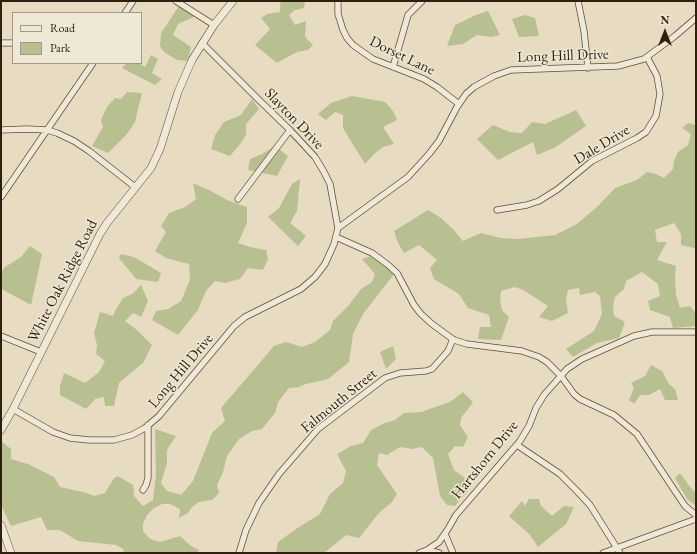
<!DOCTYPE html>
<html>
<head>
<meta charset="utf-8">
<style>
  body { margin:0 }
  #map { position:relative; width:697px; height:554px; overflow:hidden; background:#e7dbc1; font-family:"EB Garamond",serif }
  canvas { display:block }
  .frame { position:absolute; inset:0; border:2px solid #2e1f0e; pointer-events:none }
  .legend { position:absolute; left:12px; top:12px; width:130px; height:52px; box-sizing:border-box; background:#efe8d7; border:1px solid #a29887; margin:0; padding:5px 7px; list-style:none; font-size:12px; color:#2e1f0e }
  .legend li { display:flex; align-items:center; gap:8px; height:20px }
  .legend b { width:20px; border:1px solid #a29887 }
  .north { position:absolute; left:645px; top:12px; width:40px; height:40px; -webkit-text-stroke:3px #efe8d7; paint-order:stroke; rotate:0deg; font-size:11px; font-weight:700; line-height:16px; text-align:center; color:#2e1f0e }
  .north::after { content:''; display:block; margin:auto; width:14px; height:18px; background:#2e1f0e; clip-path:polygon(50% 0,100% 100%,50% 72%,0 100%) }
</style>
</head>
<body>
<div id="map">
<canvas width="697" height="554"></canvas>
<div class="frame"></div>
<ul class="legend">
<li><b style="height:5px;background:#efe8d7"></b>Road</li>
<li><b style="height:11px;background:#b8c091"></b>Park</li>
</ul>
<div class="north">N</div>
</div>
<script>
const g = document.querySelector('canvas').getContext('2d');
g.lineJoin = 'round';
function paint(path, color) {
  g.fillStyle = color;
  g.fill(path, 'evenodd');
}
function shape(rows) {
  const path = new Path2D();
  for (const r of rows) {
    path.moveTo(r[0], r[1]);
    for (let i = 2; i < r.length; i += 2) path.lineTo(r[i], r[i + 1]);
  }
  return path;
}
function stroke(path, color, width, dash) {
  g.strokeStyle = color;
  g.lineWidth = width;
  g.lineCap = dash ? 'butt' : 'round';
  g.setLineDash(dash || []);
  g.stroke(path);
}
function drawText(font, color, halo, rows, align = 'center') {
  g.font = font + ' "EB Garamond",serif';
  g.lineWidth = 3;
  g.setLineDash([]);
  g.textBaseline = 'middle';
  g.strokeStyle = halo;
  g.fillStyle = color;
  for (const [text, x, y, turn = 0] of rows) {
    g.save();
    g.translate(x, y);
    g.rotate((+turn || 0) * Math.PI / 180);
    g.textAlign = isNaN(turn) ? turn : align;
    if (halo) g.strokeText(text, 0, 0);
    g.fillText(text, 0, 0);
    g.restore();
  }
}
const green = shape([
  [282,1,305,1,304,8,295,10,289,15,295,25,306,21,305,37,313,45,308,50,297,52,277,63,255,45,270,29,261,18,267,14,280,12,280,4],
  [179,6,196,16,178,24,173,35,191,47,188,61,177,60,164,52,160,46,161,33],
  [488,11,500,35,491,37,477,35,463,44,447,46,455,25,476,15],
  [525,15,535,18,539,36,519,37,512,19],
  [151,55,158,59,152,73,162,79,155,85,122,68,127,63,139,63,145,67],
  [127,92,142,93,135,122,127,134,108,153,92,146,103,127,101,120,107,107,115,98,121,99],
  [352,96,385,102,393,111,397,120,383,127,394,144,383,147,374,154,365,164,343,128,343,115,335,112,326,120,318,114,331,103],
  [252,99,259,109,246,124,246,135,241,143,230,156,211,149,215,135,224,122,241,115],
  [576,110,586,126,554,148,537,155,533,142,498,160,477,139,493,125,510,132,522,133,532,122,545,124],
  [688,123,696,125,696,251,694,248,681,245,681,234,674,223,655,230,657,242,667,242,657,260,676,266,675,278,676,295,680,308,690,306,695,312,696,326,673,328,670,317,650,310,648,301,660,296,658,284,642,272,626,281,624,289,615,297,613,306,614,316,625,322,619,338,597,343,573,357,566,349,594,331,602,314,600,296,595,292,580,295,579,288,568,290,566,299,568,313,552,321,539,317,548,306,523,290,515,287,501,291,500,300,502,310,509,317,501,340,478,339,480,327,491,327,489,315,468,308,459,294,434,279,430,268,437,260,419,245,404,253,398,243,394,231,428,210,441,218,453,229,463,241,481,233,501,238,518,239,555,235,577,224,598,206,615,188,637,180,647,172,656,174,664,178,673,169,674,161,678,152,688,145,691,134,682,128],
  [275,146,288,156,277,176,248,170,250,159,262,154],
  [300,179,297,211,290,223,306,236,298,246,268,217,279,208,292,184],
  [193,183,209,190,227,200,247,207,247,223,238,243,250,247,266,250,268,259,263,270,248,268,240,279,225,283,215,281,206,291,198,310,178,335,152,320,156,311,168,309,181,301,190,280,189,264,166,258,155,251,166,232,161,226,169,213,185,207,196,199],
  [30,246,42,254,31,305,1,289,1,273,5,267,21,257],
  [121,254,134,257,161,273,158,282,136,279,119,258],
  [371,256,395,273,363,314,353,334,349,362,328,379,306,384,299,387,289,388,278,402,275,413,262,429,252,431,239,439,227,456,223,472,217,485,219,493,212,500,199,502,191,508,188,513,179,518,180,509,170,504,162,504,154,508,147,515,143,524,143,531,150,539,160,542,180,536,191,546,199,550,198,553,124,553,123,549,116,545,78,541,60,530,47,530,41,517,11,526,1,505,1,441,11,449,11,459,28,464,54,477,60,487,83,492,94,496,105,493,114,478,118,476,133,485,134,496,143,506,153,500,156,475,155,429,176,436,167,450,167,463,161,483,167,491,181,495,193,481,212,433,225,421,221,408,274,346,286,342,302,347,315,342,330,330,333,321,349,305,361,289,372,282,375,274,362,259],
  [141,285,148,301,141,317,133,313,125,321,137,330,152,345,143,363,119,383,114,406,105,406,104,397,95,399,86,409,60,395,60,386,64,373,85,383,99,372,105,361,96,354,97,345,94,333,100,312,113,316,116,309,123,298,132,294],
  [393,346,396,359,386,369,380,352],
  [651,365,662,371,669,384,675,389,678,400,665,400,660,389,649,395,640,395,634,404,629,400,634,388,631,383,645,376],
  [463,392,473,402,461,418,460,425,468,437,463,447,455,446,448,454,454,470,469,481,468,491,455,506,447,505,440,496,433,458,422,447,412,449,400,447,387,455,379,453,377,465,397,494,392,502,379,513,359,538,346,535,324,553,276,553,278,542,296,529,320,514,330,494,343,483,346,471,337,454,351,446,363,443,371,430,385,423,395,420,404,413,421,412,450,402],
  [680,473,690,487,696,493,696,506,687,499,675,478],
  [529,499,539,499,541,506,552,516,564,506,574,507,566,524,538,547,530,535,509,516,522,501,525,506]
]);
const minor = shape([
  [176,1,214,25],
  [338,1,338,14,343,30,347,38,353,45,373,59,424,79,437,87,459,104],
  [578,1,584,31,588,68],
  [125,13,133,1],
  [1,43,13,43],
  [393,67,408,15,422,1],
  [1,130,27,129,47,130,57,133,74,141,89,151,135,187],
  [1,197,93,63],
  [238,199,290,130],
  [497,210,527,205,539,201,558,189,592,161,637,138,646,132,656,116,660,94,657,76,647,57],
  [338,228,408,177,429,154,439,141,457,107,466,94,474,87,494,76,511,70,618,66,644,59,675,36,696,18],
  [336,237,372,253,387,264,397,273,414,305,421,314,432,324,454,340,467,344,522,351,539,357,547,362,561,376,574,394,580,399,614,415,637,434,685,506,696,515],
  [1,336,41,352],
  [13,409,53,432,70,438,89,440,114,440,132,435,145,428,159,416,234,326,245,317,301,289,315,277,325,264,334,244,338,228,330,184,324,172,315,157,290,130,261,102,202,43],
  [517,445,560,474,576,490,590,505,620,553],
  [143,490,146,485,148,478,148,425],
  [445,534,453,553],
  [427,550,439,553],
  [239,553,246,530,259,503,279,474,318,429,385,378,400,373,426,371,432,369,448,351,453,339],
  [419,553,427,550,439,542,448,529,456,515,520,441,529,426,536,408,544,395,567,369,582,359,634,336,652,332,696,332],
  [603,553,696,519]
]);
const tertiary = shape([
  [1,430,13,409,100,234,107,223,151,168,160,149,178,92,192,60,214,25,233,1],
  [1,525,11,553]
]);
const streetNames = [
  ["Dorset Lane",402,56,26],
  ["Long Hill Drive",563,56,-2],
  ["Slayton Drive",294,119,46],
  ["Dale Drive",602,145,-31],
  ["White Oak Ridge Road",63,281,-63],
  ["Long Hill Drive",181,371,-50],
  ["Falmouth Street",339,401,-39],
  ["Hartshorn Drive",485,460,-51]
];
paint(green, '#b8c091');
stroke(minor, '#5c4e3b', 7);
stroke(tertiary, '#5c4e3b', 8);
stroke(minor, '#efe8d7', 5.5);
stroke(tertiary, '#efe8d7', 7);
drawText('15px', '#2e1f0e', '#efe8d7', streetNames);
</script>
</body>
</html>
